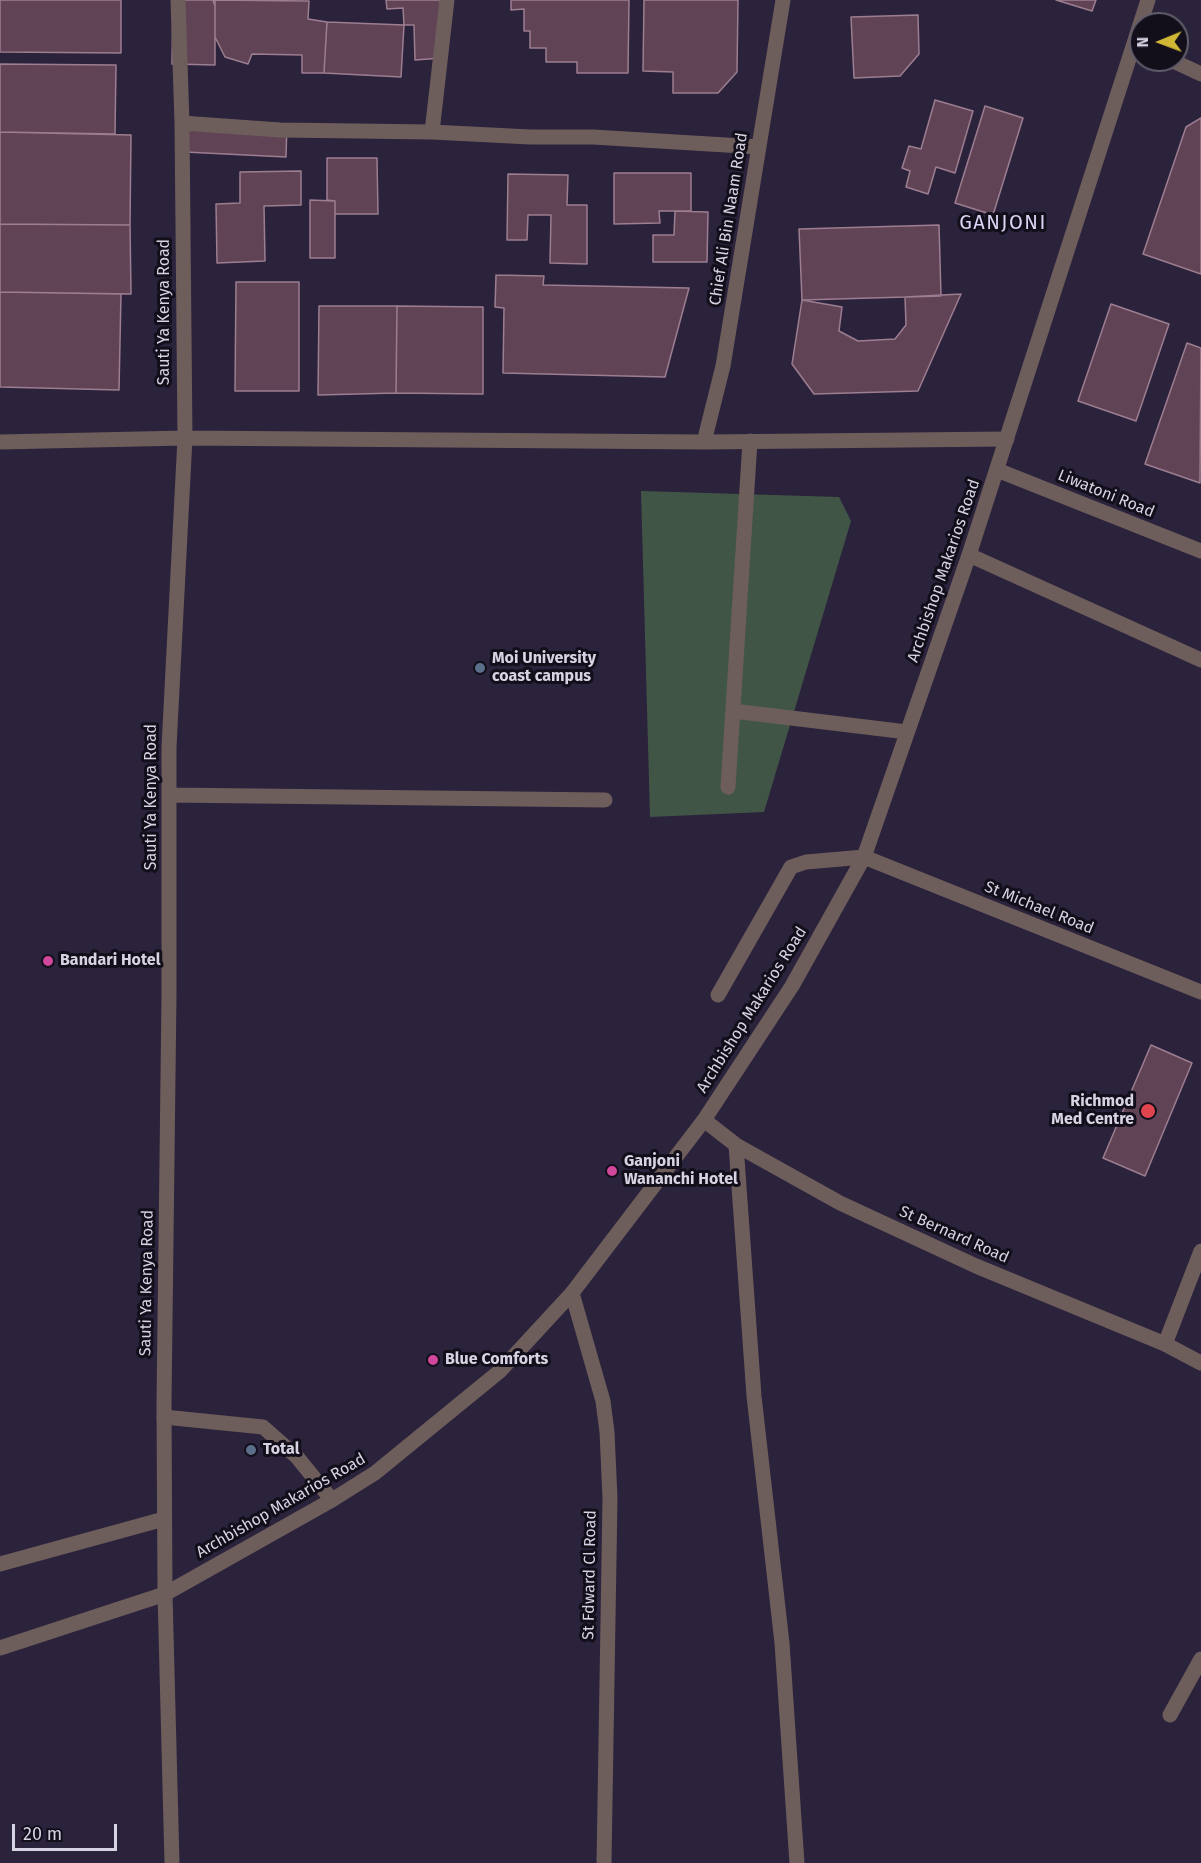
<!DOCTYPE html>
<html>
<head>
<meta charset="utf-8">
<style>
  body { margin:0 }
  #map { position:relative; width:1201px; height:1863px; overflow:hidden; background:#2b223c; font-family:"Fira Sans",sans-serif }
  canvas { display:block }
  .north { position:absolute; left:1129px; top:12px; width:60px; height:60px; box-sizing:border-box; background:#120e1a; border:2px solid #615d6a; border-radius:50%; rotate:269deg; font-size:16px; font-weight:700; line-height:24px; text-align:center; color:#d8d3e3 }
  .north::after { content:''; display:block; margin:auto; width:21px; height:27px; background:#d0b736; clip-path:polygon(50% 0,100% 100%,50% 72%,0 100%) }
  .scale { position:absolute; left:12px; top:1824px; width:105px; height:27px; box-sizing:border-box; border:3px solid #d8d3e3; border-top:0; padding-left:8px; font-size:18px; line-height:21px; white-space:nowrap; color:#d8d3e3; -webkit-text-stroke:4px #120e1a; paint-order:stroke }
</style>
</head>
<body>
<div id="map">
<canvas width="1201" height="1863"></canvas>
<div class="north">N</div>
<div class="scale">20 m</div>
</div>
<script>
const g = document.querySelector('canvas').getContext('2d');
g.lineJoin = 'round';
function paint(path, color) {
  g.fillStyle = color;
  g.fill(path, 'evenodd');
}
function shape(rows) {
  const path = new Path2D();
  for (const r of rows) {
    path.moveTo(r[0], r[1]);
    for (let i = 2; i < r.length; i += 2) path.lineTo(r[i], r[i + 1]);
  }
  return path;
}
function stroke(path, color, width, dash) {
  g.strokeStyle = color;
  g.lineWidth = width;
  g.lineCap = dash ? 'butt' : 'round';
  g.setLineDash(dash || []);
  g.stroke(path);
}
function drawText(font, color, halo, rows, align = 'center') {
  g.font = font + ' "Fira Sans",sans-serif';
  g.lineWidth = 6;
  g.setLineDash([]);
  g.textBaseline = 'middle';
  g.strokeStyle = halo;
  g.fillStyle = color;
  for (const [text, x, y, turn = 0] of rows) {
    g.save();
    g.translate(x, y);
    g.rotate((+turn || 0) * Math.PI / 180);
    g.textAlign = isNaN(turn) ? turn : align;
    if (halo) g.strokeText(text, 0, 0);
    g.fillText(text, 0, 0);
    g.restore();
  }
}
const green = shape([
  [641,491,839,497,851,521,764,812,650,817]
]);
const building = shape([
  [0,0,121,0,121,53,0,52,0,0],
  [173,0,215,0,215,65,172,64,173,0],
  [213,0,309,1,308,19,327,22,324,73,302,73,302,55,252,54,248,64,225,57,215,37,215,6,213,0],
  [386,0,440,0,442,58,415,60,414,25,404,25,403,8,387,9,386,0],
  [511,0,629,0,628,73,577,73,577,62,546,62,546,48,530,48,530,31,524,31,524,9,511,10,511,0],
  [644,0,738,0,737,72,718,93,673,93,673,72,643,71,644,0],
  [1056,0,1096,0,1092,11,1056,0],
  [918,15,919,54,900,76,854,78,851,17,918,15],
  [327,22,404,25,401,77,324,73,327,22],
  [0,64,116,65,115,134,0,132,0,64],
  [935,100,973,111,955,173,936,167,928,194,906,187,910,171,902,168,909,146,921,149,935,100],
  [985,106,1023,118,993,215,955,203,985,106],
  [1201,118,1201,274,1143,254,1186,127,1201,118],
  [186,119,287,124,286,157,185,152,186,119],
  [0,132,131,135,130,225,0,224,0,132],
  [327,158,377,158,378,214,335,214,335,201,327,200,327,158],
  [301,171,301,205,264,206,265,261,217,263,216,204,240,203,240,172,301,171],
  [614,173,691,173,691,211,659,211,660,223,614,224,614,173],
  [508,174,568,175,567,205,587,205,587,264,550,263,551,215,528,215,527,240,507,240,508,174],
  [310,200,335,201,335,258,310,258,310,200],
  [675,211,708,212,707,262,653,262,653,235,674,235,675,211],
  [0,224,130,225,131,294,0,292,0,224],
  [939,225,941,296,802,300,799,229,939,225],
  [496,275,544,276,543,285,689,288,665,377,503,373,504,308,495,307,496,275],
  [236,282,299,282,299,391,235,391,236,282],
  [0,292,121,294,119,390,0,387,0,292],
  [961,294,918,391,814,394,792,364,802,300,842,307,839,331,858,341,895,339,906,325,905,297,961,294],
  [1111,304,1169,324,1136,421,1078,401,1111,304],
  [319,306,397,306,396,393,318,395,319,306],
  [397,306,483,307,483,394,396,393,397,306],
  [1187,343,1201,348,1200,483,1145,464,1187,343],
  [1151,1045,1192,1063,1145,1176,1103,1158,1151,1045]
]);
const service = shape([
  [733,711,907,732],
  [728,787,750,441],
  [718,995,791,867,806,862,864,857],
  [164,1417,263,1427,297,1457,332,1500],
  [0,1564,164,1519]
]);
const minor = shape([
  [1171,60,1201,74],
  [182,123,280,130,432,132,530,137,593,137,759,147],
  [432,132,447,0],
  [0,442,185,438,704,442,1007,439],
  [704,442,723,366,783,0],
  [997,470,1201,551],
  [969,555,1201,660],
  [169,795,605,800],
  [864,857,1201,992],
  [704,1120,736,1145,840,1203,976,1266,1165,1344,1201,1363],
  [736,1145,754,1396,782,1643,797,1863],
  [572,1293,603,1401,607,1432,610,1498,604,1863],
  [1165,1344,1201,1251],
  [1170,1715,1201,1659],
  [172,1863,165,1594,164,1403,169,995,169,747,185,438,182,123,178,0]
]);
const tertiary = shape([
  [0,1648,165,1594,332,1500,375,1473,500,1371,572,1293,704,1120,792,986,864,857,969,555,1148,0]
]);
const markers = [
  [480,668,6,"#5c6f8a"],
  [48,961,6,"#d1479c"],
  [1148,1111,8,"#e0444e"],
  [612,1171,6,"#d1479c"],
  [433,1360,6,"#d1479c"],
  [251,1450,6,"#5c6f8a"]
];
const streetNames = [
  ["Chief Ali Bin Naam Road",729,219,-81],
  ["Sauti Ya Kenya Road",165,312,-90],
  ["Liwatoni Road",1106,494,22],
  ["Archbishop Makarios Road",944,571,-71],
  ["Sauti Ya Kenya Road",152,797,-90],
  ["St Michael Road",1039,908,22],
  ["Archbishop Makarios Road",752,1010,-58],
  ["St Bernard Road",954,1235,24],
  ["Sauti Ya Kenya Road",147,1283,-89],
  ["Archbishop Makarios Road",281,1506,-30],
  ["St Fdward Cl Road",590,1575,-89]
];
const poiNames = [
  ["Moi University",492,659],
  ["coast campus",492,677],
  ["Bandari Hotel",60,961],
  ["Richmod",1134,1102,"right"],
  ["Med Centre",1134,1120,"right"],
  ["Ganjoni",624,1162],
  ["Wananchi Hotel",624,1180],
  ["Blue Comforts",445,1360],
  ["Total",263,1450]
];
const quarterNames = [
  ["GANJONI",1003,223]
];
paint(green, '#415547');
paint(building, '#604456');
stroke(building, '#9d7e91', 1.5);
stroke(service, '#6d5d5b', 15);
stroke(minor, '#6d5d5b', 15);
stroke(tertiary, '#6d5d5b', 15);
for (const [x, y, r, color] of markers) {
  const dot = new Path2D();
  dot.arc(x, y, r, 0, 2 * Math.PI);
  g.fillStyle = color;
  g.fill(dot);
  stroke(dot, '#120e1a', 2);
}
drawText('16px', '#d8d3e3', '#120e1a', streetNames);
drawText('bold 16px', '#d8d3e3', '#120e1a', poiNames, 'left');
g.letterSpacing = '1.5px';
drawText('20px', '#ded3f5', '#120e1a', quarterNames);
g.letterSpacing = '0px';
</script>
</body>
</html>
